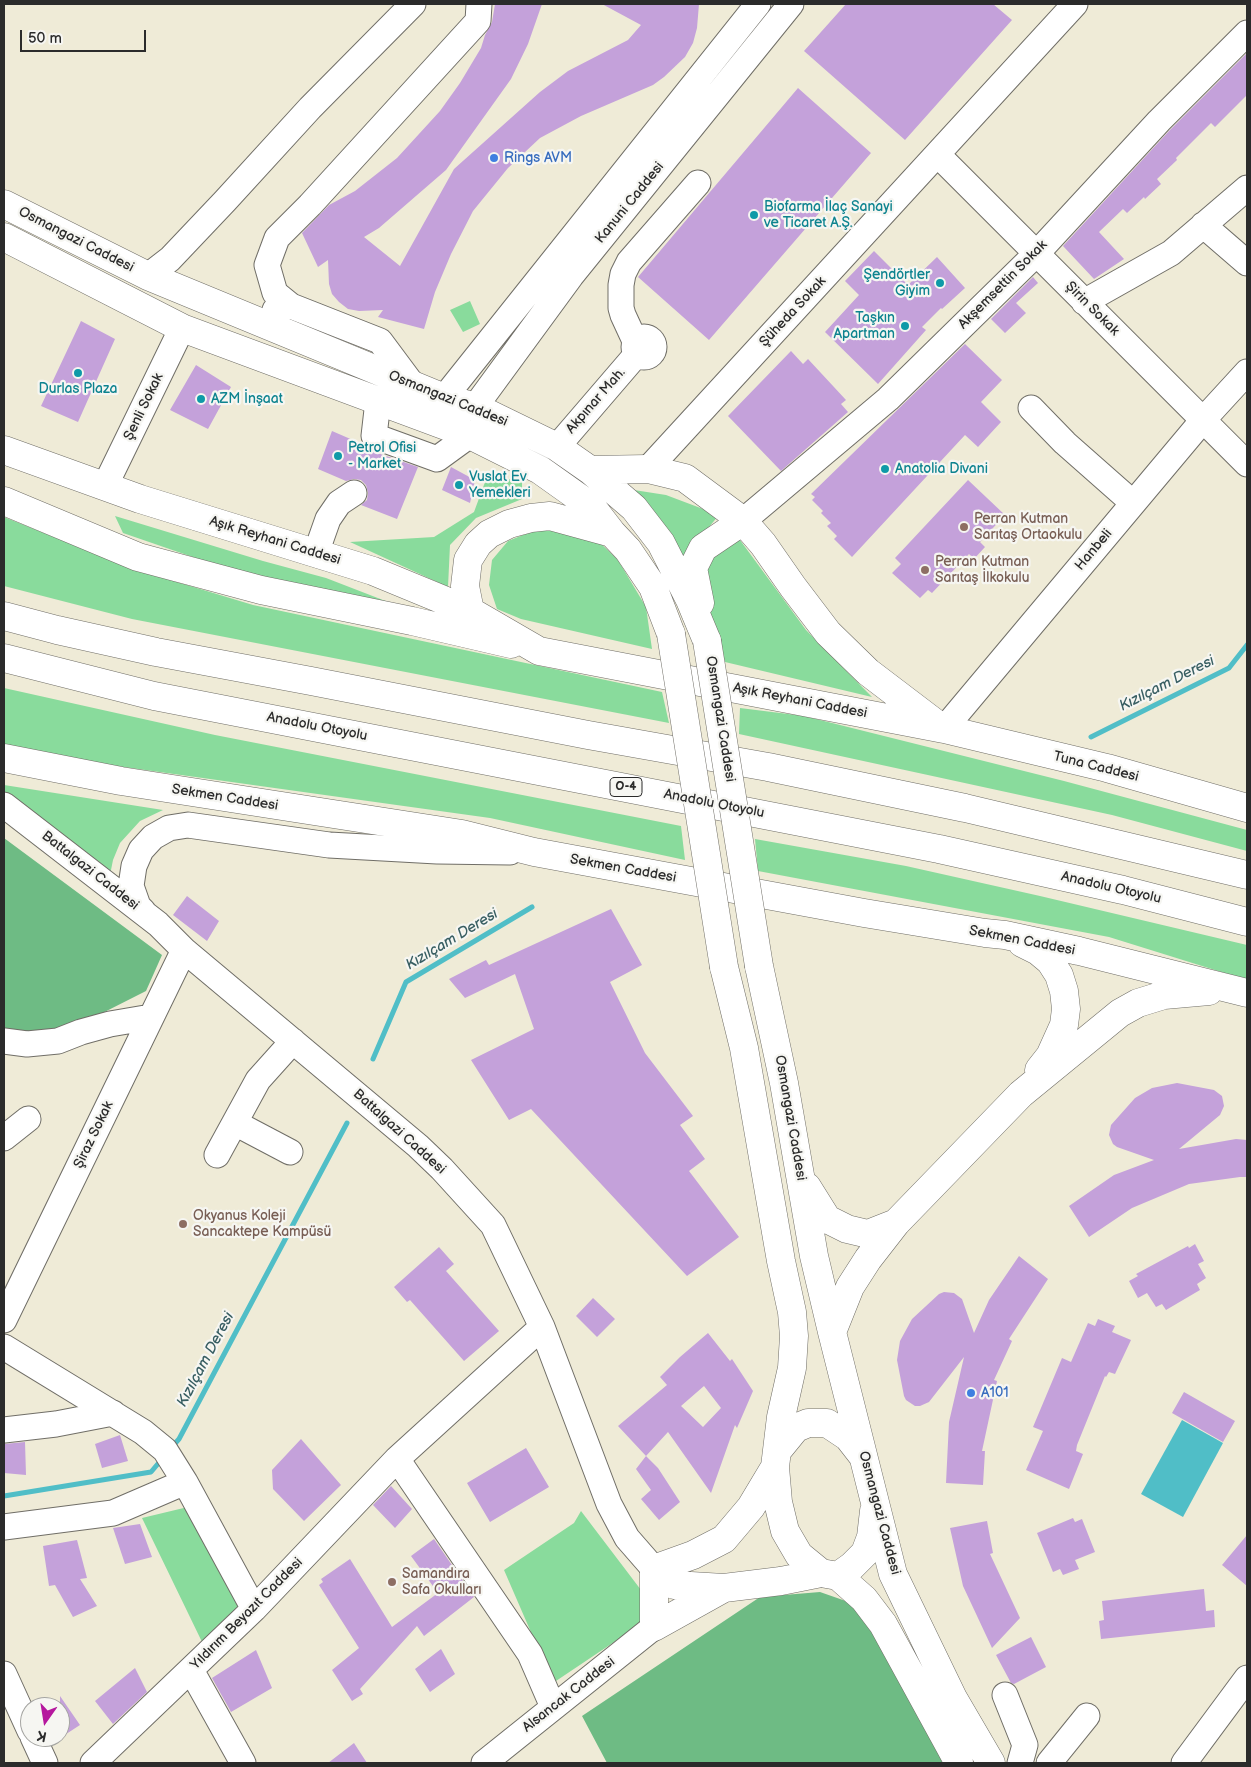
<!DOCTYPE html>
<html>
<head>
<meta charset="utf-8">
<style>
  body { margin:0 }
  #map { position:relative; width:1251px; height:1767px; overflow:hidden; background:#efebd7; font-family:"Balsamiq Sans",sans-serif }
  canvas { display:block }
  .frame { position:absolute; inset:0; border:5px solid #2b2b2b; pointer-events:none }
  .north { position:absolute; left:20px; top:1697px; width:50px; height:50px; box-sizing:border-box; background:#f6f6f2; border:1px solid #a5a5a2; border-radius:50%; rotate:193deg; font-size:14px; font-weight:700; line-height:20px; text-align:center; color:#2b2b2b }
  .north::after { content:''; display:block; margin:auto; width:18px; height:22px; background:#b5179e; clip-path:polygon(50% 0,100% 100%,50% 72%,0 100%) }
  .scale { position:absolute; left:20px; top:30px; width:126px; height:22px; box-sizing:border-box; border:2px solid #2b2b2b; border-top:0; padding-left:6px; font-size:15px; line-height:18px; white-space:nowrap; color:#2b2b2b; -webkit-text-stroke:4px #f6f6f2; paint-order:stroke }
</style>
</head>
<body>
<div id="map">
<canvas width="1251" height="1767"></canvas>
<div class="frame"></div>
<div class="north">K</div>
<div class="scale">50 m</div>
</div>
<script>
const g = document.querySelector('canvas').getContext('2d');
g.lineJoin = 'round';
function paint(path, color) {
  g.fillStyle = color;
  g.fill(path, 'evenodd');
}
function shape(rows) {
  const path = new Path2D();
  for (const r of rows) {
    if (r.length === 3) {
      path.moveTo(r[0] + r[2], r[1]);
      path.arc(r[0], r[1], r[2], 0, 2 * Math.PI);
      continue;
    }
    path.moveTo(r[0], r[1]);
    for (let i = 2; i < r.length; i += 2) path.lineTo(r[i], r[i + 1]);
  }
  return path;
}
function stroke(path, color, width, dash) {
  g.strokeStyle = color;
  g.lineWidth = width;
  g.lineCap = dash ? 'butt' : 'round';
  g.setLineDash(dash || []);
  g.stroke(path);
}
function drawText(font, color, halo, rows, align = 'center') {
  g.font = font + ' "Balsamiq Sans",sans-serif';
  g.lineWidth = 4.5;
  g.setLineDash([]);
  g.textBaseline = 'middle';
  g.strokeStyle = halo;
  g.fillStyle = color;
  for (const [text, x, y, turn = 0] of rows) {
    g.save();
    g.translate(x, y);
    g.rotate((+turn || 0) * Math.PI / 180);
    g.textAlign = isNaN(turn) ? turn : align;
    if (halo) g.strokeText(text, 0, 0);
    g.fillText(text, 0, 0);
    g.restore();
  }
}
const green = shape([
  [470,301,480,324,463,332,450,310],
  [488,474,522,482,522,499,476,518,450,545,448,587,350,542,434,537,474,512],
  [634,490,666,495,719,515,684,557],
  [115,516,263,561,326,578,414,612,245,575,123,533],
  [4,517,134,569,253,605,662,692,669,723,132,619,4,586],
  [565,529,594,537,618,560,646,607,652,649,521,619,497,609,489,585,492,560,508,541,533,531],
  [737,536,806,630,872,697,725,662,697,583,706,554],
  [4,688,215,735,681,826,685,860,490,818,95,763,4,747],
  [740,708,804,716,1064,781,1247,830,1247,851,1112,815,739,734],
  [4,785,163,810,140,821,120,843,113,860,110,875,4,793],
  [755,839,906,866,1040,896,1247,945,1247,980,1109,937,758,871],
  [192,1506,240,1605,203,1644,142,1518],
  [581,1511,641,1590,641,1624,553,1683,504,1570,574,1523]
]);
const forest = shape([
  [4,838,162,955,146,991,61,1034,4,1034],
  [820,1592,860,1606,949,1763,607,1763,582,1716,760,1597]
]);
const water = shape([
  [1182,1420,1223,1443,1183,1517,1141,1494]
]);
const stream = shape([
  [1091,737,1229,668,1247,645],
  [373,1059,406,982,532,907],
  [171,1448,179,1439,347,1123],
  [4,1496,151,1472,162,1459]
]);
const building = shape([
  [495,4,542,4,528,44,511,79,446,170,379,228,364,237,400,266,454,169,540,92,568,71,628,40,641,25,602,4,699,4,697,28,693,43,685,57,664,77,653,85,581,116,540,138,508,168,473,211,451,254,435,292,424,329,378,317,383,310,359,311,348,309,339,302,332,294,329,284,328,260,318,267,302,233,329,205,355,191,397,158,440,111,460,83,481,48,485,35,492,22],
  [846,4,993,4,1012,20,905,140,804,51],
  [1247,53,1247,95,1215,127,1211,123,1176,158,1177,160,1157,179,1161,184,1145,199,1144,197,1127,213,1123,209,1099,232,1124,259,1094,279,1063,246,1169,131],
  [798,88,871,153,709,340,638,277],
  [874,251,908,285,937,257,965,288,942,309,941,308,922,327,926,330,878,384,825,332,859,295,845,281],
  [1033,277,1038,283,1016,303,1026,313,1005,333,991,319],
  [81,321,115,339,78,422,41,406],
  [965,344,1002,380,981,402,1001,422,978,447,965,435,852,557,834,539,837,536,827,526,831,523,821,513,823,511,812,500,815,497,811,494],
  [791,351,803,364,808,359,846,400,841,404,848,412,781,471,728,416],
  [196,365,231,387,208,429,170,410],
  [332,431,362,444,369,450,418,467,397,519,361,505,367,500,368,493,366,485,361,480,354,479,346,481,318,469],
  [451,467,475,480,470,503,442,490],
  [968,480,1005,515,980,542,985,547,974,559,969,554,932,593,928,590,920,598,892,573,901,564,895,558],
  [187,896,219,921,207,941,173,915],
  [611,909,642,965,610,982,645,1053,693,1116,680,1125,705,1159,689,1171,739,1237,687,1276,531,1109,509,1120,471,1060,534,1029,515,974,465,998,449,979,486,960,489,965],
  [1177,1083,1214,1090,1222,1096,1224,1106,1220,1115,1179,1149,1236,1139,1247,1140,1247,1177,1240,1177,1189,1184,1132,1208,1089,1237,1069,1206,1114,1175,1154,1160,1117,1147,1113,1144,1109,1135,1111,1125,1135,1098,1152,1088],
  [1195,1244,1204,1261,1198,1264,1206,1278,1197,1284,1200,1290,1166,1310,1162,1304,1156,1307,1147,1293,1138,1298,1129,1281,1138,1276,1136,1274,1188,1246,1189,1248],
  [439,1247,454,1264,446,1271,499,1331,464,1361,410,1300,407,1302,394,1287],
  [1019,1256,1048,1279,1009,1339,1012,1341,994,1380,997,1381,982,1451,985,1451,983,1485,946,1483,949,1422,964,1357,929,1402,920,1406,915,1406,906,1400,904,1396,897,1360,900,1341,912,1319,939,1294,944,1292,954,1293,962,1299,974,1333,989,1300],
  [593,1298,615,1319,597,1337,576,1316],
  [1098,1319,1115,1326,1112,1332,1131,1340,1115,1374,1109,1372,1106,1377,1105,1376,1077,1445,1076,1451,1083,1454,1069,1489,1026,1470,1043,1431,1033,1427,1062,1358,1071,1362,1088,1323,1095,1326],
  [708,1333,730,1361,732,1359,753,1391,737,1428,735,1425,711,1493,668,1432,646,1456,618,1426,667,1385,660,1377,680,1357],
  [704,1386,721,1408,703,1427,681,1406],
  [1184,1392,1235,1421,1223,1442,1172,1413],
  [120,1435,128,1461,102,1468,95,1444],
  [301,1439,341,1485,304,1521,273,1489,272,1470],
  [25,1442,26,1475,4,1473,4,1444],
  [526,1448,549,1487,490,1522,467,1483],
  [646,1456,658,1468,680,1502,659,1520,641,1499,651,1490,636,1469],
  [391,1486,412,1509,395,1528,373,1505],
  [1073,1518,1075,1522,1082,1519,1095,1552,1075,1560,1079,1569,1063,1575,1060,1569,1053,1572,1037,1533],
  [987,1521,993,1553,990,1554,1020,1618,992,1648,963,1586,950,1528],
  [140,1524,152,1557,125,1564,113,1528],
  [1247,1535,1247,1586,1222,1565],
  [434,1539,474,1597,424,1636,417,1626,360,1689,363,1694,352,1701,332,1670,359,1648,319,1585,323,1582,321,1579,350,1559,392,1627,438,1593,411,1556],
  [77,1540,87,1578,80,1579,97,1606,73,1617,55,1585,49,1586,43,1546],
  [1204,1589,1206,1611,1214,1610,1215,1627,1101,1639,1099,1621,1104,1620,1102,1601],
  [1031,1637,1046,1667,1014,1684,1011,1683,996,1655],
  [441,1649,455,1674,430,1692,415,1669],
  [256,1650,272,1688,231,1712,212,1678],
  [135,1668,147,1692,113,1724,95,1701],
  [60,1696,80,1725,60,1738],
  [354,1743,367,1763,328,1763]
]);
const minor = shape([
  [938,155,1247,464],
  [1203,225,1247,263],
  [148,276,170,259,225,201,310,108,413,4],
  [1084,302,1171,253,1247,188],
  [291,306,275,293,267,265,277,238,310,205,478,21,479,4],
  [275,310,291,306,380,341,412,384],
  [644,347,10],
  [635,341,623,315,621,308,621,285,623,274,629,262,698,183],
  [444,398,758,4],
  [378,401,374,436,437,459,470,435],
  [475,407,571,276,791,4],
  [1031,408,1065,443,1133,503],
  [557,447,636,355],
  [648,469,1075,4],
  [105,486,182,328],
  [743,521,888,399,1037,253,1159,121,1247,33],
  [316,553,328,519,339,503,354,493],
  [944,729,1203,420,1247,372],
  [4,805,158,924,184,950,418,1146,442,1169,493,1225,542,1327,609,1504,627,1538,654,1569],
  [143,911,138,906,131,886,134,866,141,850,153,837,169,828,188,825,329,845,437,851,510,852],
  [4,1041,27,1044,58,1041,81,1032,110,1024,151,1017],
  [235,1123,290,1152],
  [4,1138,28,1119],
  [217,1155,258,1080,293,1041],
  [4,1320,184,950],
  [542,1327,397,1459,530,1654,553,1707],
  [4,1347,143,1432,165,1450,185,1482,113,1513,4,1527],
  [4,1430,56,1424,113,1413],
  [185,1482,254,1609],
  [191,1670,243,1763],
  [4,1674,30,1731],
  [1005,1695,1025,1745,1020,1763],
  [33,1737,45,1763],
  [93,1763,254,1609,397,1459],
  [484,1763,654,1627],
  [1049,1763,1087,1716],
  [1184,1763,1247,1678]
]);
const major = shape([
  [4,204,148,276,444,398,475,407,557,447,590,470,634,508,661,543,690,600,707,641],
  [4,237,182,328,470,435,540,470,592,507,612,533,628,550,653,587,671,634],
  [4,450,140,499,373,571,470,611,539,651,944,729,1107,768,1247,808],
  [590,470,648,469,685,478,743,521,763,544,793,587,828,633,868,672,939,726],
  [4,501,138,557,261,590,412,621,511,644],
  [700,603,693,568,703,548,743,521],
  [470,611,465,586,468,560,478,544,489,534,509,524,531,518,550,516,612,533],
  [4,758,121,781,462,834,534,852,864,913,985,933,1005,935,1079,951,1247,993],
  [1022,943,1038,951,1050,961,1059,975,1064,991,1066,1009,1064,1025,1050,1056,1039,1070],
  [759,966,784,1083,814,1256,832,1332,893,1574,953,1698,991,1763],
  [724,967,744,1048,781,1261,792,1312,794,1336,792,1368,781,1417,775,1467,778,1502,785,1531,799,1555,821,1573,838,1576,864,1599,883,1624,959,1763],
  [807,1187,827,1219,847,1229,868,1234,896,1223],
  [832,1332,850,1287,868,1259,896,1223,1021,1094,1120,1013,1138,1003,1164,995,1209,991],
  [778,1450,796,1428,808,1423,827,1423,848,1437,862,1455],
  [654,1569,674,1585,724,1588,781,1581,821,1573],
  [654,1569,693,1555,724,1539,751,1507,775,1467],
  [654,1569,654,1627,724,1588],
  [838,1576,852,1566,865,1553,871,1537,874,1511]
]);
const highway = shape([
  [4,616,57,630,156,652,311,681,588,735,768,767,965,808,1247,875],
  [4,658,154,696,939,849,1123,890,1247,922]
]);
const majorBridge = shape([
  [671,634,724,967],
  [707,641,759,966]
]);
const markers = [
  [494,158,5,"#3f7fe0"],
  [754,215,5,"#0f9aa8"],
  [940,283,5,"#0f9aa8"],
  [905,326,5,"#0f9aa8"],
  [78,373,5,"#0f9aa8"],
  [201,399,5,"#0f9aa8"],
  [338,456,5,"#0f9aa8"],
  [885,469,5,"#0f9aa8"],
  [459,485,5,"#0f9aa8"],
  [964,527,5,"#8d6e63"],
  [925,570,5,"#8d6e63"],
  [183,1224,5,"#8d6e63"],
  [971,1393,5,"#3f7fe0"],
  [392,1582,5,"#8d6e63"]
];
const shields = [
  [626,787,32]
];
const shieldNames = [
  ["O-4",626,787]
];
const shopNames = [
  ["Rings AVM",504,158],
  ["A101",981,1393]
];
const streetNames = [
  ["Kanuni Caddesi",630,203,-51],
  ["Osmangazi Caddesi",76,240,27],
  ["Akşemsettin Sokak",1003,285,-45],
  ["Şirin Sokak",1092,309,45],
  ["Şüheda Sokak",793,312,-47],
  ["Osmangazi Caddesi",448,399,22],
  ["Akpınar Mah.",596,401,-49],
  ["Şenli Sokak",144,407,-64],
  ["Aşık Reyhani Caddesi",275,541,17],
  ["Hanbeli",1094,550,-50],
  ["Aşık Reyhani Caddesi",800,701,11],
  ["Osmangazi Caddesi",720,719,81],
  ["Anadolu Otoyolu",317,727,11],
  ["Tuna Caddesi",1096,767,14],
  ["Sekmen Caddesi",225,798,9],
  ["Anadolu Otoyolu",714,804,11],
  ["Sekmen Caddesi",623,869,10],
  ["Battalgazi Caddesi",90,871,38],
  ["Anadolu Otoyolu",1111,888,13],
  ["Sekmen Caddesi",1022,941,11],
  ["Osmangazi Caddesi",790,1118,80],
  ["Battalgazi Caddesi",399,1132,42],
  ["Şiraz Sokak",94,1135,-64],
  ["Osmangazi Caddesi",879,1513,75],
  ["Yıldırım Beyazıt Caddesi",247,1614,-45],
  ["Alsancak Caddesi",569,1695,-38]
];
const cultureNames = [
  ["Biofarma İlaç Sanayi",764,207],
  ["ve Ticaret A.Ş.",764,223],
  ["Şendörtler",930,275,"right"],
  ["Giyim",930,291,"right"],
  ["Taşkın",895,318,"right"],
  ["Apartman",895,334,"right"],
  ["Durlas Plaza",78,389,"center"],
  ["AZM İnşaat",211,399],
  ["Petrol Ofisi",348,448],
  ["- Market",348,464],
  ["Anatolia Divani",895,469],
  ["Vuslat Ev",469,477],
  ["Yemekleri",469,493]
];
const educationNames = [
  ["Perran Kutman",974,519],
  ["Sarıtaş Ortaokulu",974,535],
  ["Perran Kutman",935,562],
  ["Sarıtaş İlkokulu",935,578],
  ["Okyanus Koleji",193,1216],
  ["Sancaktepe Kampüsü",193,1232],
  ["Samandıra",402,1574],
  ["Safa Okulları",402,1590]
];
const waterNames = [
  ["Kızılçam Deresi",1167,684,-27],
  ["Kızılçam Deresi",452,940,-31],
  ["Kızılçam Deresi",206,1360,-62]
];
paint(green, '#89db9c');
paint(forest, '#6ebb84');
paint(water, '#50bec7');
stroke(stream, '#50bec7', 5);
paint(building, '#c4a1da');
stroke(minor, '#706e67', 27);
stroke(major, '#706e67', 29);
stroke(highway, '#706e67', 29);
stroke(minor, '#fff', 25);
stroke(major, '#fff', 28);
stroke(highway, '#fff', 28);
stroke(majorBridge, '#706e67', 29, []);
stroke(majorBridge, '#fff', 28);
for (const [x, y, r, color] of markers) {
  const dot = new Path2D();
  dot.arc(x, y, r, 0, 2 * Math.PI);
  g.fillStyle = color;
  g.fill(dot);
  stroke(dot, '#f6f6f2', 2);
}
for (const [x, y, w] of shields) {
  const box = new Path2D();
  box.roundRect(x - w / 2, y - 9.5, w, 19, 4);
  g.fillStyle = '#f6f6f2';
  g.fill(box);
  stroke(box, '#2b2b2b', 1);
}
drawText('bold 12px', '#2b2b2b', null, shieldNames);
drawText('14px', '#366cbe', '#f6f6f2', shopNames, 'left');
drawText('14px', '#2b2b2b', '#f6f6f2', streetNames);
drawText('14px', '#0d838f', '#f6f6f2', cultureNames, 'left');
drawText('14px', '#785e54', '#f6f6f2', educationNames, 'left');
drawText('italic 15px', '#385e62', '#f6f6f2', waterNames);
</script>
</body>
</html>
